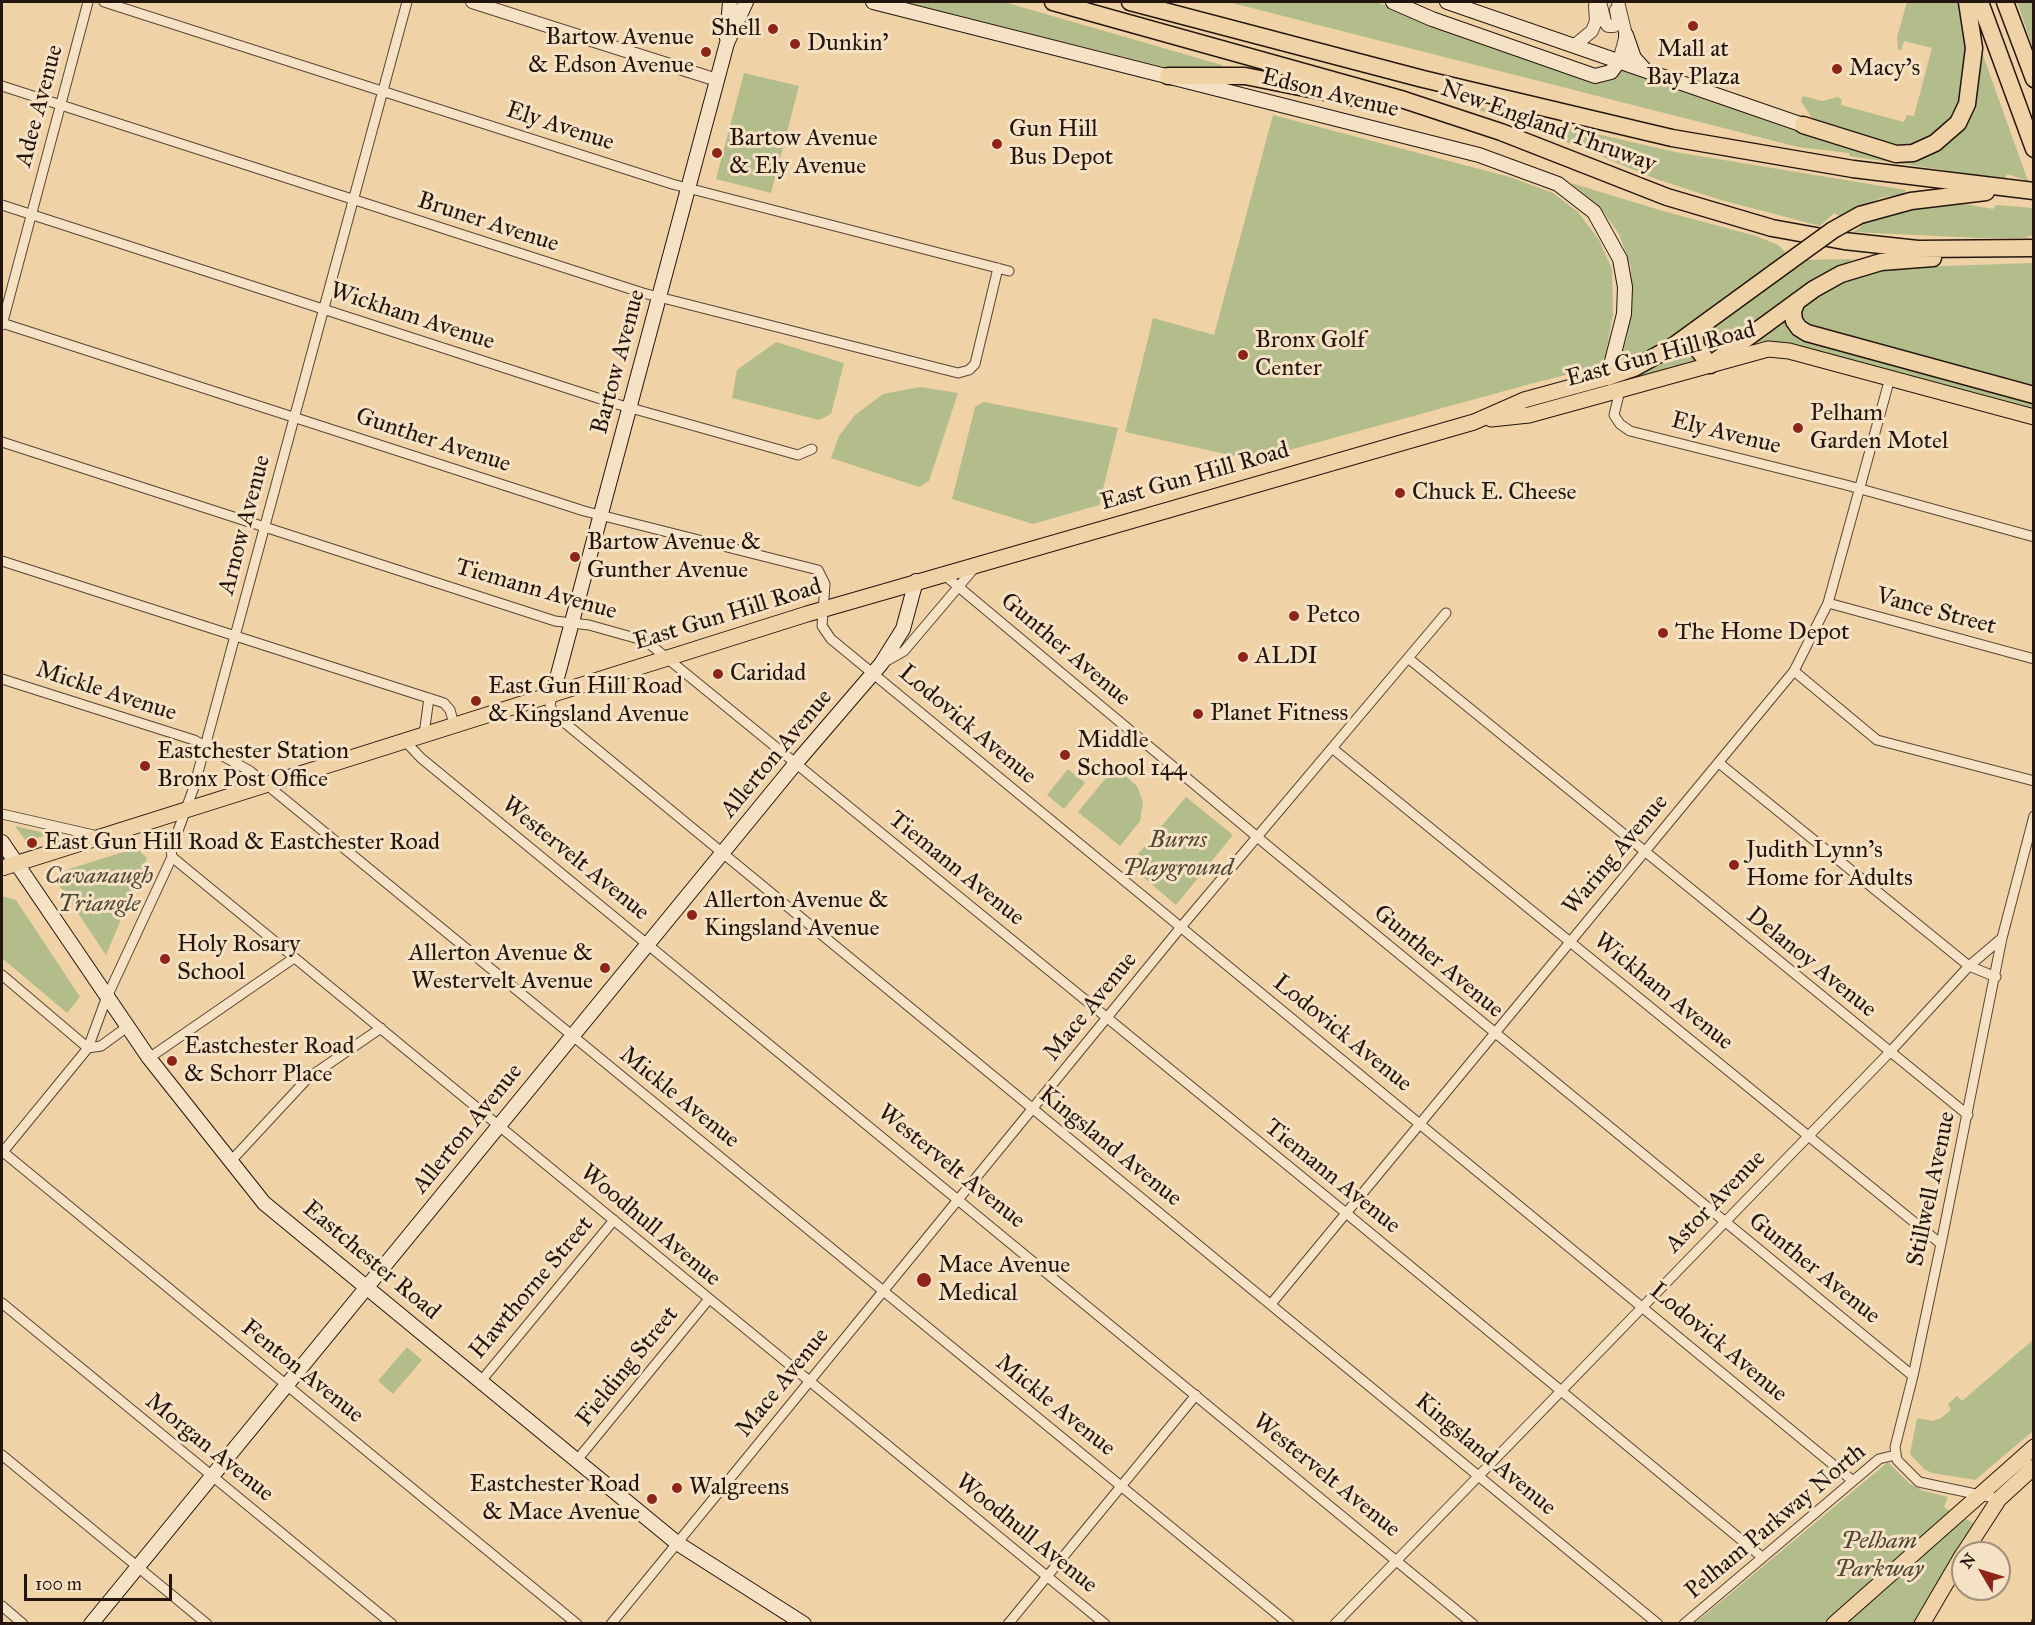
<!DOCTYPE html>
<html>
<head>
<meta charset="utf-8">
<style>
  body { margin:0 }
  #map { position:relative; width:2035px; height:1625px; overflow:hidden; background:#efd2a5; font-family:"IM FELL Great Primer",serif }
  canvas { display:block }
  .frame { position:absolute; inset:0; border:3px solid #24160e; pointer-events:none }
  .north { position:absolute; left:1951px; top:1541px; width:60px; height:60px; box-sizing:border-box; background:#f5e2c4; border:2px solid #a1907b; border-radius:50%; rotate:308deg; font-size:16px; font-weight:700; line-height:24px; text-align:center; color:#24160e }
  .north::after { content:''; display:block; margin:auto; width:21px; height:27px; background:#8f2418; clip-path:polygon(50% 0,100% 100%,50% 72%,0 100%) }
  .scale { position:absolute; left:24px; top:1574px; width:148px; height:27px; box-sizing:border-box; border:3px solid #24160e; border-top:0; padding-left:8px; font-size:18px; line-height:21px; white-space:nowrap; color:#24160e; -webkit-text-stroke:4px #f5e2c4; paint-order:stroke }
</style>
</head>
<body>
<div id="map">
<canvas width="2035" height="1625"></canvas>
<div class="frame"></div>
<div class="north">N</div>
<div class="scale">100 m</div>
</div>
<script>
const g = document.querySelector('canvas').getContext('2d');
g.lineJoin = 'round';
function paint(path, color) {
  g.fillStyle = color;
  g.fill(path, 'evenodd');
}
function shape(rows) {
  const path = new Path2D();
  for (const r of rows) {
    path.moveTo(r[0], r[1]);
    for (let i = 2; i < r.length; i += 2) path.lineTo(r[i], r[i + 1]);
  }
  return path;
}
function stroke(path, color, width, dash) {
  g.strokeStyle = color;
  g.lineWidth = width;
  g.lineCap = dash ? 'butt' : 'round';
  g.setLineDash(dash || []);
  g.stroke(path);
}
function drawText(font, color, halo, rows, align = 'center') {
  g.font = font + ' "IM FELL Great Primer",serif';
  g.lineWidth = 6;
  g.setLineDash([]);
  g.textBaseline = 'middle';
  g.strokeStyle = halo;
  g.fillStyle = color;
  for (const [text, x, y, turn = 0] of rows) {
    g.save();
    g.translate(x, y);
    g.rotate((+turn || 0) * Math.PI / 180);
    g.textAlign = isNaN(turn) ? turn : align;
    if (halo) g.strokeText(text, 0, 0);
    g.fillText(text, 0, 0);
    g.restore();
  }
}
const green = shape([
  [904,2,1004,2,1222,65,1221,70,1169,68],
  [1228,2,1376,2,1596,79,1623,67,1904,163,1938,152,1963,127,1980,47,2028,181,2007,174,2005,179,1849,156,1849,153,1798,147],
  [1907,2,1962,2,1969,35,1961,108,1943,129,1913,146,1900,147,1812,118,1801,101,1803,96,1822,101,1838,97,1842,100,1841,105,1904,122,1907,115,1914,116,1932,48,1904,41,1901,50,1898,50,1897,37],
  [2017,2,2033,2,2033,48],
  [744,73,799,86,771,193,716,179],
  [1454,101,1675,152,1906,190,1904,194,1880,198,1840,216,1834,213,1820,226,1721,200,1656,179,1562,140],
  [1273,115,1510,177,1553,193,1578,212,1599,240,1612,269,1613,314,1605,359,1600,368,1591,374,1589,369,1530,384,1253,460,1125,432,1153,318,1214,335],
  [1571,183,1663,211,1756,236,1778,245,1787,254,1682,332,1625,365,1625,362,1619,361,1627,337,1632,302,1631,267,1619,234,1599,206],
  [1960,203,1993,209,1996,205,2033,208,2033,235,2025,238,1978,238,1853,232,1861,227,1858,225,1899,211],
  [1853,259,1718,349,1708,348,1704,344,1707,333,1805,260],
  [2033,263,2033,387,1803,324,1799,318,1800,310,1811,300,1851,276,1884,268],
  [1783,321,1799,338,2033,401,2033,410,1797,346,1770,341,1756,342],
  [776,342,844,363,831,414,819,420,732,398,737,370],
  [1685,348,1690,349,1697,358,1697,361,1635,379,1634,376],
  [920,387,958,393,929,481,919,487,831,458,839,436,855,415,883,394],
  [984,402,1118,428,1099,505,1033,524,952,499,975,407],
  [1115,767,1137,786,1143,802,1140,821,1120,846,1078,812],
  [1068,769,1085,783,1064,809,1047,795],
  [1186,797,1233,835,1176,905,1129,865],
  [15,826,50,834,26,841],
  [136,848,147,858,106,955,57,882,63,871],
  [2,896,16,900,80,997,67,1013,2,958],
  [2033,1340,2033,1431,1975,1480,1932,1473,1924,1469,1910,1454,1917,1418,1932,1421,1941,1418,1951,1410,1948,1404,1957,1396,1962,1401],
  [407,1347,422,1360,393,1394,378,1381],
  [1888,1462,1910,1484,1924,1491,1948,1497,1944,1507,1963,1521,1966,1519,1973,1523,1972,1528,1914,1623,1694,1624]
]);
const minor = shape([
  [104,2,672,184,1009,271],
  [2,86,643,293,958,373,969,370,975,364,998,268],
  [2,205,613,403,798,455,812,449],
  [2,323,584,511,818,570,825,584,822,626,831,639,1853,1481],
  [2,325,88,2],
  [1620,390,1614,415,1620,424,1630,431,1846,485,2034,537],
  [2,442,555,621,589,625,646,641,1346,1213,1762,1557],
  [2,561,444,703,450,710,454,724],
  [942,573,1274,851,1913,1376],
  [1828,603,2034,659],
  [1408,658,1968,1115],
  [883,663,904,651,976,566],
  [1794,671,1877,740,2034,781],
  [2,679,194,740,250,771,1289,1624],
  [553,693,550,705,554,714,1658,1624],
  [424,734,429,698],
  [404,740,421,758,1473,1624],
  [1332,748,1941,1244],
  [1719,763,1969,966,1996,977],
  [2,814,98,836],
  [172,857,1105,1624],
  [2,975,88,1048,101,1046,127,1027],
  [149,1058,294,958],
  [2,1151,577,1624],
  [2,1153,88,1048,106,999,172,857,171,850,194,787,407,2],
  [230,1162,308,1078,381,1028],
  [2,1303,392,1624],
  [1271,1304,1794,671,1828,603,1890,378],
  [481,1381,614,1220],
  [2,1455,207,1624],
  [577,1460,709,1299],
  [1999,1499,1919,1482,1897,1460,1895,1447,1913,1376,1941,1244,2002,938,2034,816],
  [2,1606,23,1624],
  [611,1624,1181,927,1446,613],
  [1008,1624,1196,1395],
  [1335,1624,1889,1053,1969,966,2002,938],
  [1684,1624,1879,1459,1895,1455]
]);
const tertiary = shape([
  [472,2,717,80],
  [1600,2,1605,22,1608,26,1614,26,1618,21,1616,10],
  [1618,2,1626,35,1619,61],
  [1575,45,1592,31,1596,21,1595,6]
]);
const secondary = shape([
  [873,2,1479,155,1558,184,1594,212,1620,259,1625,287,1624,314,1608,377],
  [1393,2,1432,19,1595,76,1611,72,1619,61],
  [1447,2,1803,125],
  [1626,35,1634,58,1644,69],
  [727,38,730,2],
  [553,693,727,43,746,2],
  [2,842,149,1058,264,1203,677,1543,804,1624],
  [91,1624,796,763,881,664,903,629,916,581]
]);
const primary = shape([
  [1491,419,1529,415,1768,349,1789,351,2034,417],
  [2,868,807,614,1474,422,1524,400,1608,377],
  [1964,1553,1999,1499,2034,1467],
  [1834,1624,2034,1447],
  [1922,1624,1963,1554]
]);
const motorway = shape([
  [1053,2,1404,100,1501,132,1667,197,1772,228,1844,241,1918,249,2034,248],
  [1130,2,1423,79,1672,138,1853,169,2034,191],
  [1980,2,2034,149],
  [2005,2,2034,79],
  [1168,76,1245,76,1360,99],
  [1803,125,1896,154,1913,153,1935,143,1958,123,1967,104,1974,48,1967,2],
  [1860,215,1911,201,1986,192],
  [1797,301,1793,311,1794,321,1799,328,1807,333,2034,395],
  [1694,331,1696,347,1710,365,1814,289,1841,274,1881,262,1933,258],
  [1608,377,1634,368,1672,347,1775,272]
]);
const rail = shape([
  [2032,1624,2034,1617]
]);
const motorwayBridge = shape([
  [1775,272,1833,230,1860,215]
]);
const markers = [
  [1693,26,6,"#8f2418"],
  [773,29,6,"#8f2418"],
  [795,44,6,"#8f2418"],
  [706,52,6,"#8f2418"],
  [1837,69,6,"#8f2418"],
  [997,144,6,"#8f2418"],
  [717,153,6,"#8f2418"],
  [1243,355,6,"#8f2418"],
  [1798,428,6,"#8f2418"],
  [1400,493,6,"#8f2418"],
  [575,557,6,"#8f2418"],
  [1294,616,6,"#8f2418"],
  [1663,633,6,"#8f2418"],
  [1243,657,6,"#8f2418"],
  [718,674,6,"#8f2418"],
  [476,701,6,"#8f2418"],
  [1198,714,6,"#8f2418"],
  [1065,755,6,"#8f2418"],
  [145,766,6,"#8f2418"],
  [32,843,6,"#8f2418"],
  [1734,865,6,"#8f2418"],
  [692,915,6,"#8f2418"],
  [165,959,6,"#8f2418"],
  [605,968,6,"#8f2418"],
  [172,1061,6,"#8f2418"],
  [924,1280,8,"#8f2418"],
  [677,1488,6,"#8f2418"],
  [652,1499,6,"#8f2418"]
];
const poiNames = [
  ["Shell",761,29,"right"],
  ["Bartow Avenue",694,38,"right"],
  ["& Edson Avenue",694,66,"right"],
  ["Dunkin'",807,44],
  ["Mall at",1693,50,"center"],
  ["Bay Plaza",1693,78,"center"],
  ["Macy's",1849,69],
  ["Gun Hill",1009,130],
  ["Bus Depot",1009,158],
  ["Bartow Avenue",729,139],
  ["& Ely Avenue",729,167],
  ["Bronx Golf",1255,341],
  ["Center",1255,369],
  ["Pelham",1810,414],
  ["Garden Motel",1810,442],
  ["Chuck E. Cheese",1412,493],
  ["Bartow Avenue &",587,543],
  ["Gunther Avenue",587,571],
  ["Petco",1306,616],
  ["The Home Depot",1675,633],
  ["ALDI",1255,657],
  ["Caridad",730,674],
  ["East Gun Hill Road",488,687],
  ["& Kingsland Avenue",488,715],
  ["Planet Fitness",1210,714],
  ["Middle",1077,741],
  ["School 144",1077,769],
  ["Eastchester Station",157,752],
  ["Bronx Post Office",157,780],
  ["East Gun Hill Road & Eastchester Road",44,843],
  ["Judith Lynn's",1746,851],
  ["Home for Adults",1746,879],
  ["Allerton Avenue &",704,901],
  ["Kingsland Avenue",704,929],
  ["Holy Rosary",177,945],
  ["School",177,973],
  ["Allerton Avenue &",593,954,"right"],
  ["Westervelt Avenue",593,982,"right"],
  ["Eastchester Road",184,1047],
  ["& Schorr Place",184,1075],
  ["Mace Avenue",938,1266],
  ["Medical",938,1294],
  ["Eastchester Road",640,1485,"right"],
  ["& Mace Avenue",640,1513,"right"],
  ["Walgreens",689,1488]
];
const streetNames = [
  ["Edson Avenue",1330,94,14],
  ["Adee Avenue",40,106,-75],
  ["Ely Avenue",560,127,18],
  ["New England Thruway",1548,127,20],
  ["Bruner Avenue",488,223,18],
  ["Wickham Avenue",412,317,18],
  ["East Gun Hill Road",1661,355,-15],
  ["Bartow Avenue",619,362,-75],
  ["Ely Avenue",1726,434,14],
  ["Gunther Avenue",433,441,18],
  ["East Gun Hill Road",1195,477,-16],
  ["Arnow Avenue",245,525,-75],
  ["Tiemann Avenue",536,590,16],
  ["Vance Street",1936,612,15],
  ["East Gun Hill Road",728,615,-17],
  ["Gunther Avenue",1065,650,40],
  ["Mickle Avenue",106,692,18],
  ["Lodovick Avenue",967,725,40],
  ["Allerton Avenue",777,754,-50],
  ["Waring Avenue",1616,855,-50],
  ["Westervelt Avenue",575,859,39],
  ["Tiemann Avenue",956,869,39],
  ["Gunther Avenue",1438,962,40],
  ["Delanoy Avenue",1811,963,39],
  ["Wickham Avenue",1663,992,39],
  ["Mace Avenue",1091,1007,-51],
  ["Lodovick Avenue",1342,1034,39],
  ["Mickle Avenue",679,1098,39],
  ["Allerton Avenue",468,1129,-51],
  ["Kingsland Avenue",1110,1147,39],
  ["Westervelt Avenue",951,1167,39],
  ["Tiemann Avenue",1332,1177,39],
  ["Stillwell Avenue",1932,1189,-78],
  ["Astor Avenue",1716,1202,-46],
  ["Woodhull Avenue",650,1226,40],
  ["Eastchester Road",371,1261,40],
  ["Gunther Avenue",1814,1269,39],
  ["Hawthorne Street",532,1288,-50],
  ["Lodovick Avenue",1718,1343,40],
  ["Fielding Street",628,1367,-51],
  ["Fenton Avenue",302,1372,39],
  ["Mace Avenue",783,1383,-51],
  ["Mickle Avenue",1055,1406,39],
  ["Morgan Avenue",209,1448,39],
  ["Kingsland Avenue",1485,1455,40],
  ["Westervelt Avenue",1326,1476,39],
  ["Pelham Parkway North",1776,1522,-40],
  ["Woodhull Avenue",1026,1534,39]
];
const parkNames = [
  ["Burns",1178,841],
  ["Playground",1178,869],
  ["Cavanaugh",99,877],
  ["Triangle",99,905],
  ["Pelham",1879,1542],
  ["Parkway",1879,1570]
];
paint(green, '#b2bd8b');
stroke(minor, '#574534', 11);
stroke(tertiary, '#574534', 14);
stroke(secondary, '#24160e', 16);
stroke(primary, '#24160e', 17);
stroke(motorway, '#24160e', 19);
stroke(minor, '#f5e2c4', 9);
stroke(tertiary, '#f5e2c4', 12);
stroke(secondary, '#f5e2c4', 14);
stroke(primary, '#efd2a5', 15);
stroke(motorway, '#efd2a5', 16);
stroke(rail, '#24160e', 3, [10, 10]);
stroke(motorwayBridge, '#24160e', 19, []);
stroke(motorwayBridge, '#efd2a5', 16);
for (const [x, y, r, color] of markers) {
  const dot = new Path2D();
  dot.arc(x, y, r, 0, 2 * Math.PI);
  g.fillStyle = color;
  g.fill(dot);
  stroke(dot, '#f5e2c4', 2);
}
drawText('24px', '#24160e', '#f5e2c4', poiNames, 'left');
drawText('24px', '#24160e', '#f5e2c4', streetNames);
drawText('italic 24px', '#4f4834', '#f5e2c4', parkNames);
</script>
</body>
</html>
